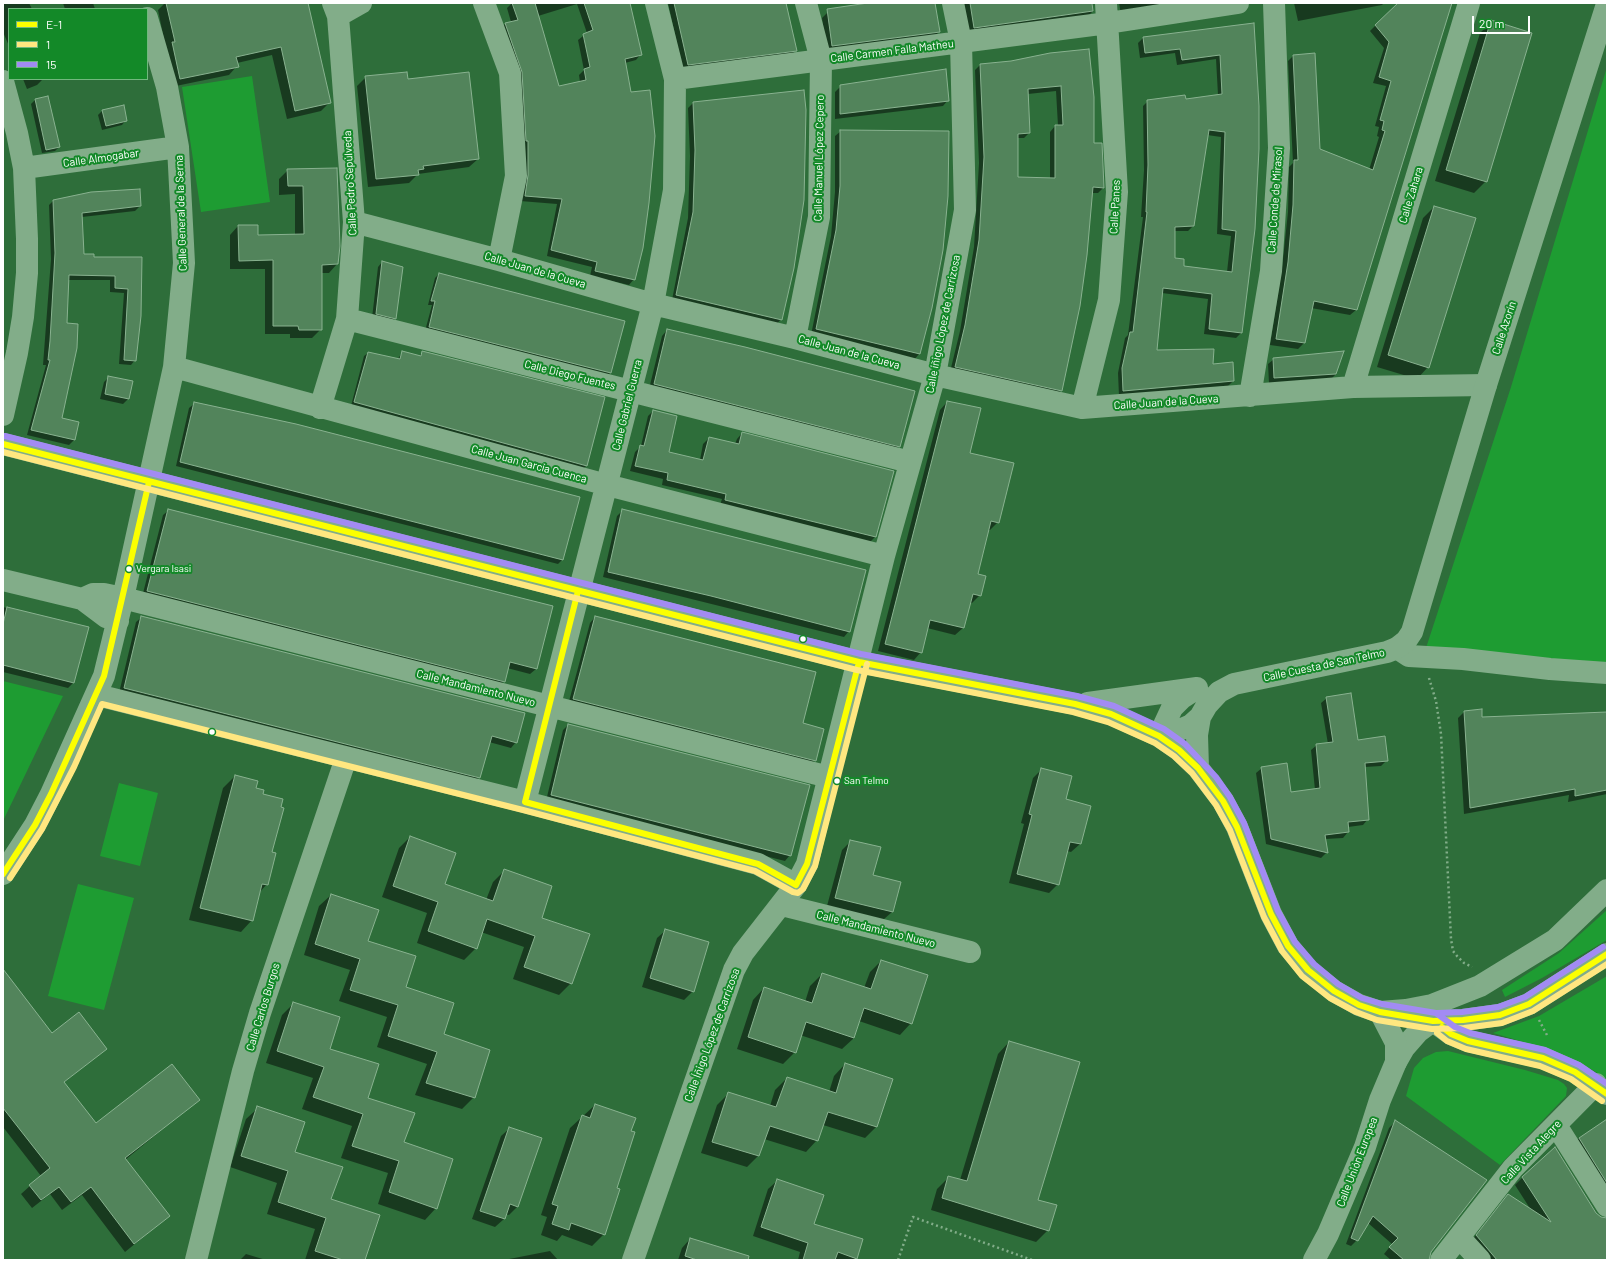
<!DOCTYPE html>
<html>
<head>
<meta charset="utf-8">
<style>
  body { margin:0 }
  #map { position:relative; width:1610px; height:1263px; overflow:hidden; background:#2e6e3a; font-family:Barlow,sans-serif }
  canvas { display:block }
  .frame { position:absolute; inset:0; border:4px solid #fff; pointer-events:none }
  .legend { position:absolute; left:8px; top:8px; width:140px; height:72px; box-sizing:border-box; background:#138928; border:1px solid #71b87e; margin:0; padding:5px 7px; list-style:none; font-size:12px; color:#fff }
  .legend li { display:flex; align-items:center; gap:8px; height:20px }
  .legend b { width:20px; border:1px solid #71b87e }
  .scale { position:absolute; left:1472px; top:16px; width:58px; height:18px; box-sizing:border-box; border:2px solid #fff; border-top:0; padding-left:5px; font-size:12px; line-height:14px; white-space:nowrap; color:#fff; -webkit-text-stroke:3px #138928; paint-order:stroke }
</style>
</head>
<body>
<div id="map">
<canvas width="1610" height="1263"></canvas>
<div class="frame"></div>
<ul class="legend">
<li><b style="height:5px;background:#fbff00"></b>E-1</li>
<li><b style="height:5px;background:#ffe780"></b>1</li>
<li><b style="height:5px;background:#a28bf3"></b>15</li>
</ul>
<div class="scale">20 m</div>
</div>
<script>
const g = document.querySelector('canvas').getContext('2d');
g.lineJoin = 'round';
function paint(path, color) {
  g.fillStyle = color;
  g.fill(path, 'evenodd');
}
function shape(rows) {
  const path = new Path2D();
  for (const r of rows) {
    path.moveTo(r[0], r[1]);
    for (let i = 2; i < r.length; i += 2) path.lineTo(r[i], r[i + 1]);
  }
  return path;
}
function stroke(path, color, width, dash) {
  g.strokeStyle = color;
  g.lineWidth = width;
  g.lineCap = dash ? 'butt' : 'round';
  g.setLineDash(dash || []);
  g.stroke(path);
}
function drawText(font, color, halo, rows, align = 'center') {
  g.font = font + ' Barlow,sans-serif';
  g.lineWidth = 4;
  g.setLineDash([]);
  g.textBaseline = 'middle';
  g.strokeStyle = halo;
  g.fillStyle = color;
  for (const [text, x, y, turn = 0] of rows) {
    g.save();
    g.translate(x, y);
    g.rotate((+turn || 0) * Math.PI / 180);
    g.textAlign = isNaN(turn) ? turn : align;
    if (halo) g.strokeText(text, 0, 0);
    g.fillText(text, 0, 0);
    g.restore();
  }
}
const green = shape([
  [1607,67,1607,664,1426,648,1511,387],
  [252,76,270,202,201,212,182,87],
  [3,681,63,696,3,821],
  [119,783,158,793,140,866,100,856],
  [78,884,134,898,104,1010,48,996],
  [1607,910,1607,940,1542,978,1505,997,1502,990,1559,953],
  [1607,976,1607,1079,1589,1068,1557,1052,1493,1033,1539,1016],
  [1448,1051,1525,1070,1558,1080,1564,1084,1567,1088,1566,1096,1500,1165,1406,1096,1414,1068,1423,1058,1436,1052]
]);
const shadow = shape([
  [3,3,29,3,32,9,9,9,9,46,3,32],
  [63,3,93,3,95,9,65,9],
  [165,3,288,3,329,103,321,111,287,119,272,55,237,63,237,66,229,75,171,87,166,49,158,10],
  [512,3,628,3,641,54,636,60,625,63,634,279,629,285,590,276,592,267,547,256,557,204,520,201,500,29,505,24,511,22,507,8],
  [577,4,587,33,578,40,584,70,579,75,580,82,558,87,538,16],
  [668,3,785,3,796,50,791,56,683,70],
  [881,3,934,3,939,32,934,37,827,51,822,18,828,12],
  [964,3,1093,3,1093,11,1088,16,969,32],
  [1119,3,1190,3,1121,14],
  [1294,3,1384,3,1382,5,1298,21],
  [1398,3,1451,3,1356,310,1350,315,1311,308,1304,343,1298,349,1270,345,1282,268,1288,212,1289,167,1293,163,1288,61,1293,56,1319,150,1369,170,1379,137,1377,136,1379,127,1375,126,1386,86,1373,83,1384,48,1370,31],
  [1492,21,1486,181,1474,193,1435,181,1480,33],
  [1253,24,1241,333,1236,338,1204,334,1208,299,1162,293,1155,351,1212,365,1233,381,1228,386,1119,396,1118,373,1125,338,1128,335,1143,217,1141,217,1144,170,1143,106,1148,101,1185,100,1218,95,1216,59,1177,65,1175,53,1140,58,1138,43,1143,38],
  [1207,135,1221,137,1217,234,1231,236,1227,272,1183,267,1174,259,1174,231,1188,231,1193,226],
  [1050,54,1093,144,1103,188,1098,193,1091,193,1061,390,1056,396,950,372,960,331,974,247,979,163,975,70,981,64,1012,62],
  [1056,91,1058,126,1055,126,1050,132,1050,179,1017,178,1017,138,1024,138,1029,133,1028,94],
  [366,77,407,80,478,159,469,167,418,174,409,183,368,187,357,86],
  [23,79,42,79,42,80,37,85,27,89],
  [841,86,948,100,943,106,835,119,835,92],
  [35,100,59,147,55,151,42,153,31,104],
  [693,103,781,319,776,325,672,300,688,218,690,156,688,108],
  [102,111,126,120,122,125,102,130,98,115],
  [841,131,941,262,919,354,914,360,811,335,831,236,835,192,835,136],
  [336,169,337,264,329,273,321,273,321,329,312,338,290,338,290,334,265,334,265,269,230,269,230,235,238,226,257,236,295,235,295,194,279,195,279,179,288,170],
  [54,200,140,206,135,211,82,217,83,255,93,258,141,258,135,360,131,365,119,364,124,293,110,292,110,280,68,280,61,419,78,423,74,440,69,445,27,435,46,365,43,365,51,259,49,205],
  [1434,207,1428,367,1417,379,1377,367,1423,218],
  [382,262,395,318,391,323,372,318,378,267],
  [439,274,610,373,606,377,425,331,432,305,428,305,435,278],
  [667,330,899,446,894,451,649,389,662,336],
  [423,352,587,465,583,469,351,406,364,356,368,353,397,360,402,353,419,356],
  [1274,359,1336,374,1330,380,1269,383,1268,364],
  [109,377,128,399,123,404,100,399,104,382],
  [947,402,998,522,990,530,988,530,976,574,980,595,972,603,969,602,963,628,955,635,927,628,921,652,914,660,878,651,940,410],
  [194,404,562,560,558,564,176,466,189,408],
  [653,411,667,452,700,460,703,444,709,438,735,444,737,439,742,433,893,472,875,537,870,542,720,505,722,499,662,485,663,479,630,471,635,452,641,446,648,416],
  [169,510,552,606,536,669,530,674,507,668,504,681,498,687,142,597,163,515],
  [623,510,849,631,844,637,603,577,617,516],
  [3,607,87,628,73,683,68,688,3,672],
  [142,617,516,742,511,748,489,742,479,777,473,783,119,693,136,622],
  [595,617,802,724,815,760,809,766,568,705,590,623],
  [1327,698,1358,741,1387,760,1381,766,1365,767,1368,819,1363,825,1348,827,1348,832,1343,838,1325,839,1327,852,1321,858,1266,844,1256,773,1262,768,1290,793,1315,790,1311,750,1317,745,1328,744,1321,703],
  [1464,712,1481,718,1607,713,1607,794,1568,802,1569,795,1464,814,1458,718],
  [568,725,790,855,785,861,546,801,563,730],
  [1042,769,1065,800,1080,844,1071,852,1067,851,1058,884,1049,893,1009,883,1024,824,1021,823,1033,778],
  [235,776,262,794,270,853,267,884,259,893,252,920,241,932,189,920,223,788],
  [410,837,443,885,486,900,493,882,504,871,540,919,571,983,559,995,513,979,524,947,481,932,476,948,464,960,417,943,427,913,382,897,399,848],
  [851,841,892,912,883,920,827,906,842,850],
  [331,895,367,942,443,1035,474,1097,462,1109,415,1095,427,1064,377,1047,387,1017,339,1001,350,970,304,955,319,906],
  [666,930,693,991,684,1000,642,987,657,938],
  [881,961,911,1023,900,1035,859,1021,854,1038,842,1049,800,1035,795,1052,783,1064,737,1049,753,1000,764,988,805,1002,810,986,822,974,864,988,870,972],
  [3,971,52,1035,106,1049,63,1083,95,1125,198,1100,125,1160,169,1216,125,1252,82,1195,62,1210,50,1194,32,1208,21,1194,41,1176,3,1127],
  [294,1003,403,1143,436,1208,425,1220,378,1204,388,1173,341,1158,352,1126,302,1109,313,1078,266,1063,282,1015],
  [1009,1042,1037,1200,1048,1230,1036,1242,931,1210,937,1189,949,1177,960,1180,998,1054],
  [845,1064,876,1127,865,1138,823,1125,817,1140,806,1152,764,1139,758,1156,747,1167,701,1153,717,1105,729,1093,770,1106,775,1090,787,1078,829,1092,834,1076],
  [595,1105,616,1188,604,1234,592,1246,562,1235,557,1241,541,1235,547,1217,541,1215,570,1128],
  [258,1108,330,1200,364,1260,305,1260,315,1229,267,1214,277,1183,230,1167,246,1119],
  [1607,1120,1607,1202,1572,1146,1579,1138],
  [1395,1122,1430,1252,1428,1260,1391,1260,1384,1254,1392,1244,1368,1223,1357,1240,1351,1246,1346,1244,1389,1128],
  [510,1128,541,1139,517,1207,509,1215,505,1214,504,1219,495,1227,472,1219,501,1136],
  [1523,1177,1596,1214,1600,1218,1607,1219,1607,1260,1483,1260,1469,1244,1501,1203,1509,1195,1531,1210,1515,1185],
  [777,1181,813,1225,862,1240,855,1260,798,1260,800,1252,753,1236,768,1189],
  [690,1239,731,1260,678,1260,682,1248],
  [550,1251,558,1260,504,1260],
  [246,1254,266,1260,240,1260]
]);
const building = shape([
  [166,3,308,3,331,103,295,111,281,47,236,57,239,67,180,79,172,42,175,42,166,3],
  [512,3,535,3,559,86,586,80,584,69,590,67,583,34,593,30,584,3,630,3,642,55,625,59,631,92,650,90,655,136,649,203,643,248,635,280,595,271,597,262,551,250,562,199,525,196,528,175,528,141,526,141,522,72,505,23,518,20,512,3],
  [674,3,786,3,797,51,688,65,674,3],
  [868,3,935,3,940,32,832,46,827,9,868,3],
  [970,3,1092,3,1093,11,974,28,970,3],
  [1398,3,1452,3,1357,310,1314,301,1305,343,1276,339,1288,262,1293,205,1294,160,1298,160,1293,55,1315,53,1320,149,1373,170,1385,131,1382,130,1384,121,1380,120,1391,81,1379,77,1389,42,1375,25,1398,3],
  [1491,20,1532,33,1487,182,1446,170,1491,20],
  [1254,23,1259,106,1259,149,1255,229,1242,333,1209,329,1212,294,1163,288,1157,350,1214,349,1213,364,1233,362,1234,381,1123,391,1122,368,1130,332,1133,332,1147,212,1146,212,1148,165,1147,100,1185,95,1186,99,1222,94,1220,55,1182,60,1180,49,1145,53,1143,37,1254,23],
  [1209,130,1225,132,1222,229,1236,231,1232,272,1184,266,1184,259,1175,258,1175,227,1194,226,1209,130],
  [1089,49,1094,97,1094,143,1102,143,1104,188,1093,187,1087,255,1080,306,1062,391,955,367,965,325,979,240,984,157,980,64,1011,61,1050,53,1089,49],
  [1061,86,1063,125,1055,125,1055,178,1018,177,1018,134,1030,133,1028,89,1061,86],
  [946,69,949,101,840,114,840,85,946,69],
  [407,72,408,79,469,72,479,159,423,166,424,169,418,170,419,175,376,179,365,76,407,72],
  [804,90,806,110,804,200,794,268,782,320,676,295,693,212,695,150,693,102,804,90],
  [48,96,60,147,46,150,35,99,48,96],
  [124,105,127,121,106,126,102,110,124,105],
  [840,130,949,131,948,196,943,250,932,308,920,354,816,329,836,230,840,186,840,130],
  [337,168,340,246,338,264,322,265,322,330,299,330,298,326,273,326,273,260,239,261,238,225,258,225,258,235,304,234,303,186,288,186,287,169,337,168],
  [140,189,141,206,82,213,84,254,94,254,94,257,142,257,141,316,136,361,124,360,128,289,115,288,115,276,69,275,67,323,78,324,77,348,62,418,79,422,75,440,31,430,50,360,48,360,50,341,55,253,53,200,91,192,140,189],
  [1434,206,1476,218,1429,368,1388,355,1434,206],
  [382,261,403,267,396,319,376,314,382,261],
  [439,273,625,321,611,373,429,327,435,301,431,301,439,273],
  [667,329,745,347,915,391,900,447,654,384,667,329],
  [402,351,421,356,422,351,605,397,587,466,354,402,368,352,400,359,402,351],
  [1344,351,1336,374,1274,378,1273,358,1344,351],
  [108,376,133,381,129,399,105,394,108,376],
  [947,401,981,408,970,453,1014,463,999,523,991,521,978,574,986,576,981,596,973,594,964,628,930,620,922,653,885,644,947,401],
  [194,402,296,424,580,497,563,560,180,462,194,402],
  [653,410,677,416,669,452,703,460,709,437,739,444,742,432,894,471,876,537,725,500,726,494,667,480,668,473,635,466,640,445,644,446,653,410],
  [168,509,553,606,537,669,510,662,505,682,147,591,168,509],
  [622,509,866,570,850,632,711,596,608,572,622,509],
  [7,607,89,627,74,683,3,665,3,624,7,607],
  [141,616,525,713,517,743,492,736,480,778,124,688,141,616],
  [595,616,816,672,803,723,824,729,816,761,573,699,595,616],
  [1351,693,1358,740,1385,736,1388,761,1365,763,1369,820,1348,822,1349,832,1325,835,1328,853,1271,839,1261,767,1287,763,1291,792,1320,788,1316,744,1333,742,1326,697,1351,693],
  [1482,709,1482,717,1607,712,1607,790,1575,796,1575,789,1470,808,1464,711,1482,709],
  [568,724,810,785,791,856,551,795,568,724],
  [1041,768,1072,776,1066,799,1091,806,1081,844,1070,842,1059,885,1017,874,1032,815,1029,814,1041,768],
  [235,775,258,781,256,788,264,790,263,794,283,799,281,807,284,808,272,852,276,853,268,885,262,884,253,921,200,908,235,775],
  [410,836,456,853,445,884,493,901,504,869,552,886,542,918,590,934,572,984,524,967,535,936,487,919,477,949,428,931,438,902,393,886,410,836],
  [850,840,881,847,873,875,901,882,893,912,835,898,850,840],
  [331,894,379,910,368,941,416,956,406,987,454,1003,444,1034,490,1050,475,1098,426,1083,437,1052,388,1036,398,1005,350,990,360,959,315,944,331,894],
  [665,929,709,942,694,992,650,978,665,929],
  [881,960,928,975,912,1024,864,1008,854,1038,806,1022,796,1053,748,1037,764,987,812,1003,822,973,871,989,881,960],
  [3,969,52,1033,79,1012,107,1049,64,1082,96,1123,172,1064,200,1100,125,1158,170,1216,134,1244,91,1187,71,1202,59,1187,41,1200,29,1185,50,1168,3,1108,3,969],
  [293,1002,340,1017,330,1049,379,1064,368,1098,415,1113,404,1142,453,1159,437,1209,389,1192,399,1161,352,1146,363,1114,313,1097,324,1067,277,1051,293,1002],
  [1009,1041,1080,1062,1038,1200,1057,1205,1049,1231,942,1198,948,1176,967,1181,1009,1041],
  [845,1063,893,1079,877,1127,828,1112,818,1141,770,1126,759,1156,712,1142,728,1092,776,1107,787,1077,836,1093,845,1063],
  [595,1104,636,1118,631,1131,635,1132,617,1188,620,1189,605,1235,571,1223,569,1230,552,1224,558,1206,552,1204,582,1115,590,1118,595,1104],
  [257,1106,305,1122,295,1152,343,1167,331,1199,380,1215,365,1260,343,1260,315,1251,326,1218,278,1202,288,1171,241,1156,257,1106],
  [1607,1119,1607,1183,1579,1138,1607,1119],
  [1395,1120,1487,1180,1431,1252,1429,1260,1404,1260,1389,1247,1398,1238,1373,1216,1358,1241,1351,1238,1395,1120],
  [509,1127,542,1138,518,1207,510,1204,505,1219,480,1211,509,1127],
  [1555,1147,1596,1213,1601,1217,1607,1218,1607,1260,1497,1260,1476,1235,1508,1194,1551,1222,1522,1177,1555,1147],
  [777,1179,824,1195,814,1224,863,1239,857,1259,838,1252,835,1260,803,1260,808,1243,761,1227,777,1179],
  [690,1238,749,1256,748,1260,697,1260,685,1256,690,1238]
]);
const path = shape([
  [1429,678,1436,701,1441,734,1451,939,1453,951,1457,956,1464,963,1472,967],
  [1539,1020,1548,1037],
  [898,1260,913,1217,1032,1260]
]);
const minor = shape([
  [484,3,510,73,516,176,499,260],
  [338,16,361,3],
  [675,79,1108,23,1238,3],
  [3,81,17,133,24,168,27,239,27,273,23,317,17,353,3,415],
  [24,168,178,147],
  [354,222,499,260,653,304,795,338,935,375,1082,408,1353,387,1486,385],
  [347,319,910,462],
  [795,338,819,217,821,60,806,3],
  [174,367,607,485,884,556],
  [1353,387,1469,3],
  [1250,396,1271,271,1279,148,1274,3],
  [320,408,347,319,354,222,338,16,333,3],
  [1082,408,1109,300,1117,192,1106,3],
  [3,580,82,599,106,617,118,621],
  [82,599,93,594,104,594,123,598,829,777],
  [1397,648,1409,656,1463,659,1550,669,1607,673],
  [97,695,525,802,758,864,796,885],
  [525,802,653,304,674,190,675,79,656,3],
  [3,874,35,825,51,794,104,676,123,598,174,367,184,263,178,147,167,87,147,18],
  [782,905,970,952],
  [1380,1012,1406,1010,1432,1005,1480,986,1555,940,1607,890],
  [1403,1016,1433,1021,1463,1020,1500,1015,1529,1004,1607,954],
  [1433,1021,1451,1034,1468,1041,1543,1058,1575,1072,1607,1094],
  [1396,1062,1404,1048,1418,1032,1433,1021],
  [1556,1125,1607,1206],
  [1459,1237,1480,1260],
  [196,1260,243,1071,260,1013,346,758],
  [633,1260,734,970,743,953,796,885,807,864,884,556,935,375,965,210,961,42,953,3],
  [1441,1260,1513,1168,1596,1084]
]);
const tertiary = shape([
  [3,444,859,662,1075,704,1111,714,1159,736,1179,750,1198,768,1223,801,1237,827,1271,914,1288,946,1308,970,1334,991,1359,1005,1380,1012,1396,1043,1396,1062,1380,1100,1365,1147,1328,1234,1314,1260],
  [1088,703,1197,688],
  [1159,736,1172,708,1182,698,1196,689],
  [1159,736,1170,734,1191,725,1200,717],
  [1198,768,1197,735,1200,717,1207,705,1219,692,1234,684,1387,652,1397,648,1406,641,1412,632,1486,385,1607,4]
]);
const bus1 = shape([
  [3,444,859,662,1075,704,1111,714,1159,736,1179,750,1198,768,1223,801,1237,827,1271,914,1288,946,1308,970,1334,991,1359,1005,1380,1012,1433,1021,1463,1020,1500,1015,1529,1004,1607,954],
  [578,591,525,802,758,864,796,885,807,864,859,662],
  [3,874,35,825,51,794,104,676,149,482],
  [1442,1027,1451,1034,1468,1041,1543,1058,1575,1072,1607,1094]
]);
const bus2 = shape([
  [3,452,857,670,1073,712,1108,722,1155,743,1174,756,1192,773,1216,805,1230,830,1264,917,1282,951,1302,976,1330,998,1356,1012,1377,1020,1432,1029,1464,1028,1502,1023,1533,1011,1607,964],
  [10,878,42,829,74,767,102,704,523,810,755,871,793,892,798,893,803,889,815,866,867,664],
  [1437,1033,1447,1041,1466,1049,1540,1066,1571,1079,1602,1101]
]);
const bus3 = shape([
  [5,436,861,654,1077,696,1114,706,1164,729,1185,744,1216,777,1230,797,1244,823,1278,911,1295,942,1314,964,1338,984,1362,998,1382,1004,1436,1013,1455,1027,1470,1033,1545,1050,1579,1065,1607,1084],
  [1437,1013,1462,1012,1498,1007,1525,997,1603,947]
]);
const markers = [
  [129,569,3.5,"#fff"],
  [803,639,3.5,"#fff"],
  [212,732,3.5,"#fff"],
  [837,781,3.5,"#fff"]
];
const busNames = [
  ["Vergara Isasi",136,569],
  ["San Telmo",844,781]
];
const streetNames = [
  ["Calle Carmen Falla Matheu",892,51,-7],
  ["Calle Almogabar",101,158,-8],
  ["Calle Manuel López Cepero",819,158,-89],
  ["Calle Pedro Sepúlveda",350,183,-93],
  ["Calle Zahara",1411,195,-73],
  ["Calle Conde de Mirasol",1275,200,-86],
  ["Calle Panes",1115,207,-87],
  ["Calle General de la Serna",181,213,-92],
  ["Calle Juan de la Cueva",535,270,16],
  ["Calle íñigo López de Carrizosa",943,324,-79],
  ["Calle Azorín",1504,328,-72],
  ["Calle Juan de la Cueva",849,352,15],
  ["Calle Diego Fuentes",570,375,14],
  ["Calle Juan de la Cueva",1166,402,-4],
  ["Calle Gabriel Guerra",627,405,-76],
  ["Calle Juan García Cuenca",529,464,15],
  ["Calle Cuesta de San Telmo",1324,665,-12],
  ["Calle Mandamiento Nuevo",476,688,14],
  ["Calle Mandamiento Nuevo",876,929,14],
  ["Calle Carlos Burgos",263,1007,-73],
  ["Calle Íñigo López de Carrizosa",712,1035,-70],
  ["Calle Vista Alegre",1531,1152,-47],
  ["Calle Unión Europea",1357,1162,-69]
];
paint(green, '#1e9c32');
paint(shadow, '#0007');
paint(building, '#52845b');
stroke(building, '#89b290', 1);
stroke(path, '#82ad89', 2.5, [2, 3]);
stroke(minor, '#82ad89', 22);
stroke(tertiary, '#82ad89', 22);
stroke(bus1, '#fbff00', 6);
stroke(bus2, '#ffe780', 6);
stroke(bus3, '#a28bf3', 6);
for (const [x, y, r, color] of markers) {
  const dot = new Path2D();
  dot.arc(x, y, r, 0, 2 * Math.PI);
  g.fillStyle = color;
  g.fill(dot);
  stroke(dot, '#138928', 1.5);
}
drawText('10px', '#fff', '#138928', busNames, 'left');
drawText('11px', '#fff', '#138928', streetNames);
</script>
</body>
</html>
